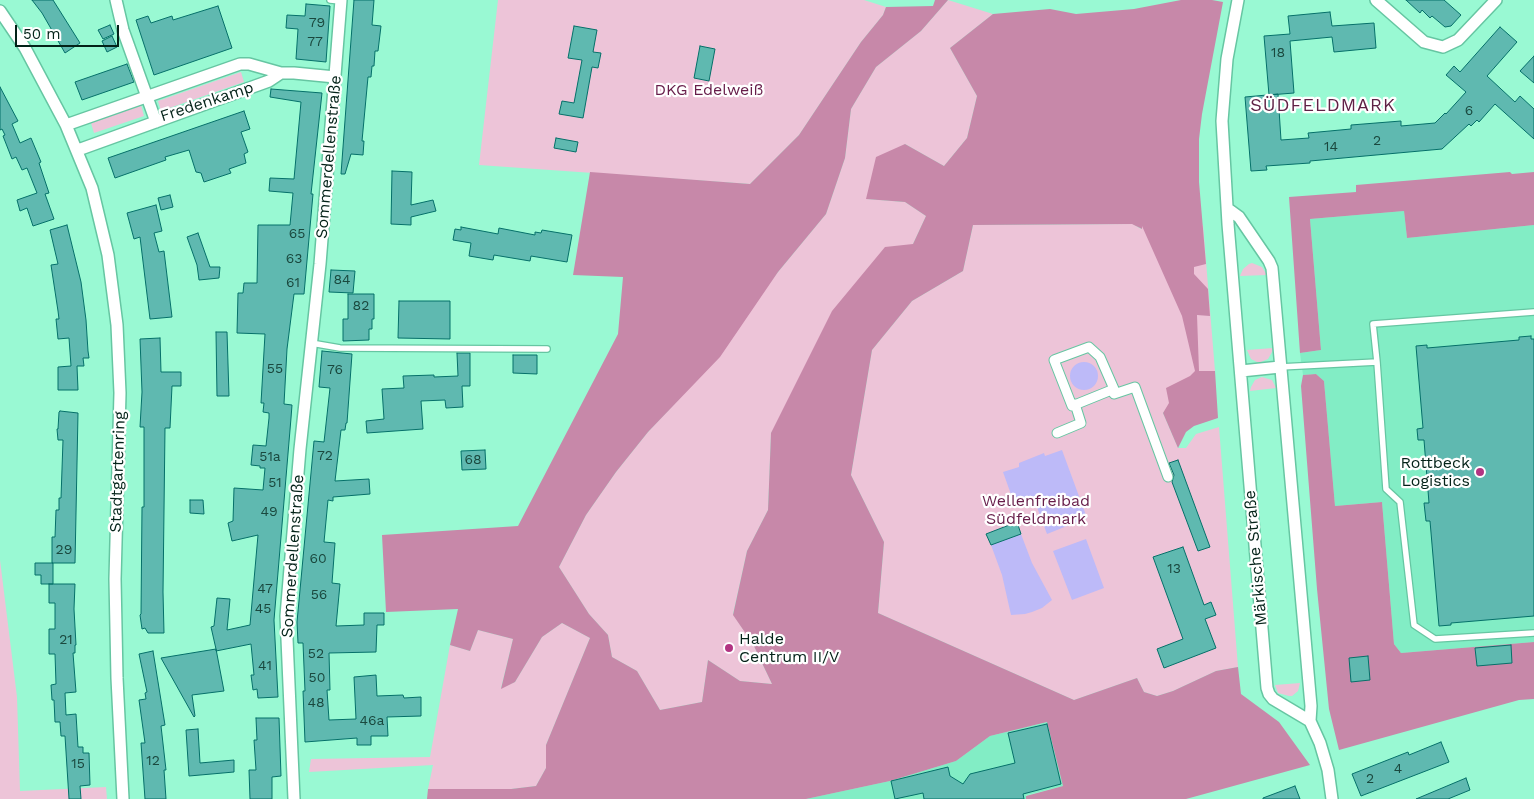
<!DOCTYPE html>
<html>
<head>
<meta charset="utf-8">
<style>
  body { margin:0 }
  #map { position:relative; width:1534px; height:799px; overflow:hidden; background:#99f9d3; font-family:"Work Sans",sans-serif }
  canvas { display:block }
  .scale { position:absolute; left:15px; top:25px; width:104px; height:22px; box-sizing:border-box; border:2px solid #032218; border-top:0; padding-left:6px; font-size:15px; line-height:18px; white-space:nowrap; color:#032218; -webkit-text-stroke:4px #fff; paint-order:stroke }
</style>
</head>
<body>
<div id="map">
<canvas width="1534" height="799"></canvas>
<div class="scale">50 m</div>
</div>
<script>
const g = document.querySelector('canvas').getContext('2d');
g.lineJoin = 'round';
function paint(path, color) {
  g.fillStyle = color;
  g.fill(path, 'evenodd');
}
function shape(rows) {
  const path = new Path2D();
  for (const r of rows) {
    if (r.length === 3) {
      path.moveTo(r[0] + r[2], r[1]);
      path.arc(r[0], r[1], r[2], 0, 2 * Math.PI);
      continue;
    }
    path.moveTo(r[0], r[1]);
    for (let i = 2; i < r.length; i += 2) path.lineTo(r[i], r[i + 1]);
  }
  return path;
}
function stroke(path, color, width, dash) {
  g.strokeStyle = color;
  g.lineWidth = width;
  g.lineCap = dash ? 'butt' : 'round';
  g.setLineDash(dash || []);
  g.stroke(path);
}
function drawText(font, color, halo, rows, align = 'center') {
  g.font = font + ' "Work Sans",sans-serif';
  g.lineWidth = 4.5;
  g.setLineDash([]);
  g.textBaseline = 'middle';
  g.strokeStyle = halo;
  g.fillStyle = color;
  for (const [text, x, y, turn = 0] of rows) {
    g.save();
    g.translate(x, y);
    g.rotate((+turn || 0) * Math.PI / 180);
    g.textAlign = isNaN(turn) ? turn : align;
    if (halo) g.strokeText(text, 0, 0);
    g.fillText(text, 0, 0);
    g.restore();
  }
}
const built = shape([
  [1404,211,1407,238,1534,225,1534,642,1401,653,1394,644,1382,502,1335,506,1324,381,1316,374,1303,375,1300,353,1321,350,1310,219],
  [1048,722,1063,786,1026,795,1026,799,806,799,890,781,956,761,990,736]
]);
const green = shape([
  [498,0,864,0,886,7,883,15,861,42,799,135,750,184,479,165],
  [948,0,993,14,950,48,977,96,967,138,944,166,905,144,867,199,905,202,926,216,913,244,771,433,768,510,747,551,733,614,753,644,772,684,740,681,708,660,702,702,660,710,637,671,612,657,608,635,589,614,559,567,586,515,616,472,648,432,680,398,778,272,826,214,845,158,851,109,876,67,921,31],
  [241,72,244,82,161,111,158,101],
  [141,105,144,116,94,133,91,123],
  [1133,224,1141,229,1142,225,1203,225,1215,371,1199,372,1163,413,1178,448,1186,448,1196,434,1219,427,1238,667,1216,671,1173,691,1157,696,1144,692,1137,678,1074,700,878,613,884,542,851,475,872,350,912,301,963,271,973,225],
  [1252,263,1262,267,1267,275,1240,276,1243,269,1249,264],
  [1273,348,1272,352,1268,359,1261,362,1257,362,1251,359,1247,350],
  [1262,377,1272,380,1276,388,1250,391,1251,387,1255,380],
  [0,560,17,697,20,791,106,787,107,799,0,799],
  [562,623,590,638,546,745,546,768,536,786,511,789,428,789,433,765,309,772,311,759,430,757,450,645,470,651,478,630,513,639,501,688,515,682,542,637],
  [1300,683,1298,691,1292,696,1289,696,1278,693,1275,685]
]);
const forest = shape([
  [935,0,948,0,921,31,876,67,851,109,845,158,826,214,778,272,720,357,648,432,616,472,586,515,559,567,589,614,608,635,612,657,637,671,660,710,702,702,708,660,740,681,772,684,753,644,733,615,747,551,768,510,771,433,832,311,885,247,913,244,926,216,905,202,866,199,876,157,905,144,944,166,967,138,977,96,950,48,993,14,1050,9,1076,14,1134,9,1181,0,1212,0,1223,2,1202,114,1199,139,1199,182,1206,264,1194,267,1194,274,1208,289,1210,316,1197,315,1199,371,1215,371,1218,418,1194,426,1186,432,1178,448,1163,413,1169,403,1166,388,1190,376,1195,371,1182,316,1142,226,1142,229,1132,224,973,225,963,271,912,301,872,350,851,475,884,542,878,613,1074,700,1137,678,1144,692,1157,696,1173,691,1216,671,1238,667,1241,694,1279,722,1310,765,1186,799,1026,799,1026,796,1063,786,1047,722,990,736,956,761,890,781,806,799,427,799,428,789,511,789,536,786,546,768,546,745,590,638,562,623,542,637,515,682,501,689,513,639,478,630,470,651,450,645,458,609,386,612,382,535,518,526,618,334,623,277,573,275,590,172,750,184,799,135,861,42,883,15,886,7,933,6],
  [1510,172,1512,174,1534,172,1534,225,1407,238,1404,211,1310,219,1321,350,1300,353,1289,197,1356,192,1356,185],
  [1316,374,1324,381,1335,506,1382,502,1394,644,1401,653,1534,642,1534,699,1519,700,1339,750,1329,709,1317,589,1301,386,1303,375]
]);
const water = shape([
  [1084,376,14],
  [1062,450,1087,518,1047,534,1035,502,1013,500,1003,472,1019,467,1019,463,1044,453,1045,456],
  [1021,534,1032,563,1052,600,1042,608,1032,612,1025,614,1011,615,1002,575,991,545],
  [1086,539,1104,588,1072,600,1053,551]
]);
const building = shape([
  [32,0,53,0,80,43,65,53,42,13,32,0],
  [354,0,374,0,372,25,381,26,378,51,375,51,374,66,372,66,371,77,368,77,362,141,364,141,363,155,351,154,345,174,341,174,354,0],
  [1406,0,1444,0,1461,15,1451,26,1445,27,1432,16,1430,18,1422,10,1420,13,1406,0],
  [306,4,330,6,326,62,296,59,298,29,286,28,287,15,305,16,306,4],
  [218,6,232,48,154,75,136,20,148,16,151,23,172,16,173,20,218,6],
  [1330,12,1332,26,1374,23,1376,48,1334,52,1332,37,1290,41,1294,93,1269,95,1264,36,1290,34,1288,16,1330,12],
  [110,25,114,34,103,39,98,30,110,25],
  [574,26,597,30,593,52,601,53,598,68,592,67,583,118,559,114,562,101,574,103,582,60,568,58,574,26],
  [1500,27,1517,42,1487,76,1515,102,1520,96,1534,109,1534,139,1495,104,1479,122,1477,120,1471,126,1469,124,1442,149,1310,161,1310,163,1266,166,1267,170,1251,171,1245,97,1278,94,1281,140,1309,138,1308,133,1351,129,1351,125,1401,121,1401,126,1435,123,1445,113,1446,114,1466,92,1446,75,1454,66,1460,72,1500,27],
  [112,36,117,47,107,52,102,41,112,36],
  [700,46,715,49,709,81,694,78,700,46],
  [1534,56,1534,83,1520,71,1534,56],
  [127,64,134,82,82,100,75,82,127,64],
  [0,87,18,121,12,124,20,143,31,138,41,162,39,163,49,193,45,194,54,219,33,226,27,208,20,211,17,200,37,193,27,168,22,170,16,157,12,159,3,136,5,135,2,129,0,130,0,87],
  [271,89,322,93,311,194,313,194,304,294,294,294,287,349,284,404,292,405,291,418,274,620,278,697,258,698,257,689,253,690,251,675,254,675,251,644,216,651,216,649,224,691,192,695,195,716,194,717,161,658,216,649,211,627,214,626,217,598,230,599,227,630,250,625,258,535,232,541,228,523,233,521,234,488,263,490,265,468,260,468,260,466,251,465,253,445,266,446,269,418,269,413,263,412,264,403,261,403,265,334,237,333,238,293,243,293,244,283,257,283,258,225,290,225,293,193,269,191,270,178,294,179,301,102,270,97,271,89],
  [244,111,250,129,241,132,248,152,244,154,246,163,229,169,231,173,204,182,201,173,196,172,189,150,165,157,166,160,115,178,108,158,244,111],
  [556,138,578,142,576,152,554,148,556,138],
  [392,171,412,172,411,205,433,200,436,211,411,217,411,225,391,224,392,171],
  [170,195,173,207,161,210,158,198,170,195],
  [156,205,162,231,154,233,159,252,164,251,172,317,150,319,140,237,134,239,127,213,156,205],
  [67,225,81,282,86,320,88,351,89,358,83,358,84,366,77,366,78,390,58,390,58,367,71,366,69,338,58,339,56,319,59,319,58,311,51,265,58,264,50,230,67,225],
  [461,227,498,234,499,228,535,235,535,232,541,233,542,230,572,235,567,262,531,256,530,261,494,255,493,260,469,256,471,243,453,240,455,229,461,230,461,227],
  [198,233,210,267,220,267,219,278,199,280,197,265,187,237,198,233],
  [331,270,355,271,353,293,329,292,331,270],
  [348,294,374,294,374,319,372,319,372,329,369,329,369,340,343,341,343,319,348,319,348,294],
  [399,301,450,301,450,339,398,338,399,301],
  [216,332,227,332,229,396,217,396,216,332],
  [1531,336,1531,339,1534,339,1534,616,1451,623,1451,625,1439,626,1430,521,1426,521,1424,503,1429,503,1424,440,1418,440,1417,429,1423,428,1416,346,1427,345,1427,348,1519,340,1519,337,1531,336],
  [160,338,161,372,181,372,181,386,172,386,170,428,165,428,163,592,164,633,148,633,145,628,142,629,140,615,141,614,142,507,144,507,144,427,140,427,142,392,140,339,160,338],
  [322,351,352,354,347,423,346,423,345,430,341,430,335,481,369,479,370,494,333,497,333,501,328,500,324,542,335,543,332,583,340,584,336,626,364,625,364,613,384,613,384,625,377,625,376,652,329,653,330,690,327,690,329,720,356,719,354,677,376,675,377,696,403,695,404,698,421,697,421,716,387,717,388,736,371,736,371,745,357,745,357,738,305,742,303,691,305,691,303,643,298,643,297,622,314,441,324,442,330,388,319,387,322,351],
  [457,353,470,353,470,386,462,386,463,407,446,408,445,400,421,401,423,429,367,433,366,421,384,419,382,389,404,388,403,376,434,375,434,377,458,376,457,353],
  [513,355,537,355,537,374,513,373,513,355],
  [60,411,78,413,75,563,53,563,53,584,41,584,41,575,35,575,35,563,53,563,52,563,52,537,55,537,56,510,59,510,59,498,61,498,63,440,58,440,57,429,58,429,59,412,60,411],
  [485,450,486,469,462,470,461,451,485,450],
  [1178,460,1210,547,1198,551,1172,482,1174,475,1169,463,1178,460],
  [190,500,203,500,204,514,190,513,190,500],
  [1017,522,1021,534,991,545,986,534,1017,522],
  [1183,547,1204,605,1211,602,1216,615,1205,619,1216,648,1164,668,1157,649,1183,639,1153,557,1183,547],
  [49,584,75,584,74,609,76,645,75,645,75,653,73,653,76,692,65,693,66,715,76,714,78,747,83,747,83,753,89,753,90,785,80,786,81,799,69,799,65,736,61,736,60,722,55,722,54,700,52,700,51,685,56,684,55,654,49,654,49,629,55,629,55,603,49,603,49,584],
  [1511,645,1512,663,1477,666,1475,648,1511,645],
  [153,651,165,725,161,726,166,770,164,770,166,799,145,799,141,743,145,743,139,700,146,699,145,693,147,692,139,654,153,651],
  [1368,656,1370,680,1351,682,1349,658,1368,656],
  [256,718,279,718,281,776,272,777,272,799,250,799,249,770,256,770,254,740,257,740,256,718],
  [1047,724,1061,784,1023,794,1024,799,924,799,923,793,895,799,891,781,948,767,950,776,963,784,970,774,1015,763,1008,733,1047,724],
  [198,729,200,763,234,760,234,772,189,776,186,730,198,729],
  [1441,742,1449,762,1361,796,1352,774,1408,752,1409,755,1441,742],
  [1466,778,1470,790,1448,799,1416,799,1466,778],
  [1295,786,1300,799,1263,799,1263,798,1295,786]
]);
const service = shape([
  [330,0,341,1],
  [311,343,340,348,547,349],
  [1377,362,1386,489,1400,502,1414,625,1435,639,1534,633],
  [1280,367,1377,362,1373,324,1534,312]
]);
const pedestrian = shape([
  [1089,347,1100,357,1114,389,1072,406,1054,360,1089,347],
  [1112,391,1114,394,1135,387,1168,477],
  [1057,433,1081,423,1075,404]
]);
const minor = shape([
  [116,0,123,30,156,122],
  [1238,0,1227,59,1222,121,1228,224,1267,688,1269,694,1273,699,1310,721],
  [1376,0,1424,42,1443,47,1458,40,1496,0],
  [0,11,25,48,66,125,92,188,108,255,117,325,120,393,115,579,117,678,123,799],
  [66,125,240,64,249,64,281,73,294,73,335,77],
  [78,150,269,81,281,73],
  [1228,209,1239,217,1269,261,1272,268,1311,706,1310,721,1320,743,1328,770,1332,799],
  [1241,371,1280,367],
  [294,799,286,616,300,449,320,264,341,0]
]);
const markers = [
  [1480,472,5,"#b23482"],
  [729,648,5,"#b23482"]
];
const numberNames = [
  ["79",317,23],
  ["77",315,42],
  ["18",1278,53],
  ["6",1469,111],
  ["2",1377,141],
  ["14",1331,147],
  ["65",297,234],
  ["63",294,259],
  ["84",342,280],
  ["61",293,283],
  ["82",361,306],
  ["55",275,369],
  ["76",335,370],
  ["72",325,456],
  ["51a",270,457],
  ["68",473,460],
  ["51",275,483],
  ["49",269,512],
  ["29",64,550],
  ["60",318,559],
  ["13",1174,569],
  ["47",265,589],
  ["56",319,595],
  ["45",263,609],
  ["21",66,640],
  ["52",316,654],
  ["41",265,666],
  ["50",317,678],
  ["48",316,703],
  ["46a",372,721],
  ["12",153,761],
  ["15",78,764],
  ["4",1398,769],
  ["2",1370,779]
];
const parkNames = [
  ["DKG Edelweiß",709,90],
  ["Wellenfreibad",1036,501],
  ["Südfeldmark",1036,519]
];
const streetNames = [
  ["Fredenkamp",207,102,-18],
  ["Sommerdellenstraße",329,157,-85],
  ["Stadtgartenring",118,472,-88],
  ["Sommerdellenstraße",293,556,-86],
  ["Märkische Straße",1256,558,-95]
];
const poiNames = [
  ["Rottbeck",1470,463],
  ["Logistics",1470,481],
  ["Halde",739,639,"left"],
  ["Centrum II/V",739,657,"left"]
];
const neighbourhoodNames = [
  ["SÜDFELDMARK",1323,106]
];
paint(built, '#82edc5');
paint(green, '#edc4d8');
paint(forest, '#c788a9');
paint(water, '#bdbaf8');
paint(building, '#5fb9b0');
stroke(building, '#057069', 1);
stroke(service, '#66c6a2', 8);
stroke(pedestrian, '#66c6a2', 11);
stroke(minor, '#66c6a2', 14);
stroke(service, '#fff', 5.5);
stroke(pedestrian, '#fff', 9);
stroke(minor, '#fff', 11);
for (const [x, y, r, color] of markers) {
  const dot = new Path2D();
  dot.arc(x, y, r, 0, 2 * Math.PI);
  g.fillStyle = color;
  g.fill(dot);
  stroke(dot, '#fff', 2);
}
drawText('14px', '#1a483e', null, numberNames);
drawText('16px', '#671d4a', '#fff', parkNames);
drawText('16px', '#032218', '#fff', streetNames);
drawText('16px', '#032218', '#fff', poiNames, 'right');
g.letterSpacing = '1px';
drawText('18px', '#5e2145', '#fff', neighbourhoodNames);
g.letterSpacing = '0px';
</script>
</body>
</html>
